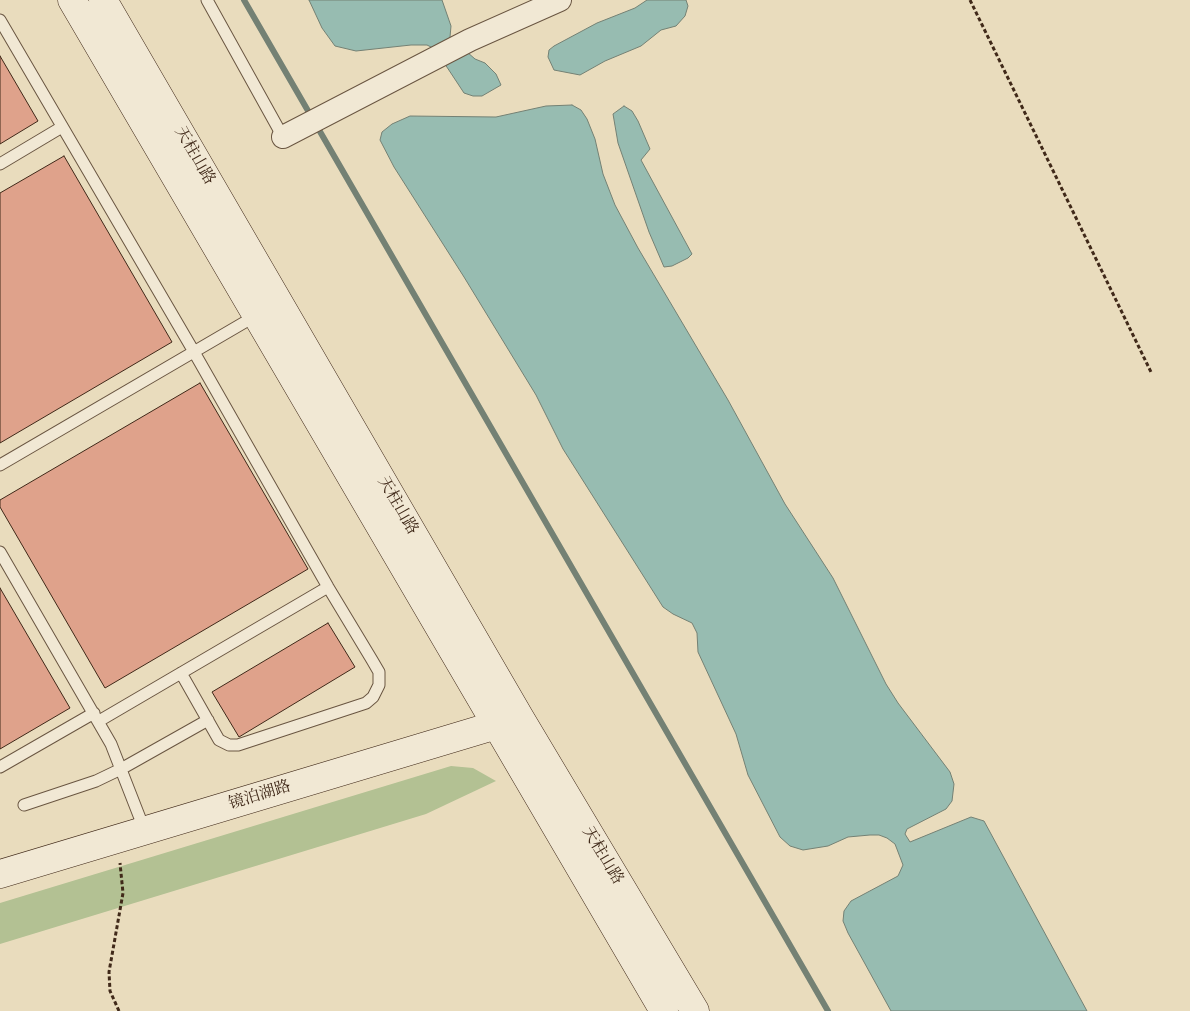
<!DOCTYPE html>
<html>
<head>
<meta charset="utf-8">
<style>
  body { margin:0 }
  canvas { display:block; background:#e9dcbd }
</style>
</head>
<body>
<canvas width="1190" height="1011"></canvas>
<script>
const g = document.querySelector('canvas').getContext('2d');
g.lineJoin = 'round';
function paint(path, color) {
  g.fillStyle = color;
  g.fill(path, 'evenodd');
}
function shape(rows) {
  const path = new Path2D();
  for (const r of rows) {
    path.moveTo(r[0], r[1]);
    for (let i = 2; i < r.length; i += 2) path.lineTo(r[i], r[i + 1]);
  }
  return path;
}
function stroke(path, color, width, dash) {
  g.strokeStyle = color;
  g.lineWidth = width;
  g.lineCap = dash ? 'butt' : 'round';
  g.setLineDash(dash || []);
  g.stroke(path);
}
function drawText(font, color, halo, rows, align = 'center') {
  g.font = font + ' "IM FELL Double Pica","Noto Serif SC",serif';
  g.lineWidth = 4.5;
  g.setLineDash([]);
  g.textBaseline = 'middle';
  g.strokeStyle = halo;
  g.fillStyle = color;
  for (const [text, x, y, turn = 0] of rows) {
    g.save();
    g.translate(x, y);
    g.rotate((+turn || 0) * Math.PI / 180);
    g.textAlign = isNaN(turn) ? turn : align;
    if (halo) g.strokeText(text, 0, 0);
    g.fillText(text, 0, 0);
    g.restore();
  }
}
const green = shape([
  [451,766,473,768,496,781,426,814,0,944,0,903]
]);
const water = shape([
  [309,0,442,0,451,26,450,37,475,59,485,63,496,74,501,85,482,96,473,96,464,93,435,49,427,45,411,45,356,51,335,46,322,28,309,0],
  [647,0,686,0,688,6,685,16,676,26,661,30,641,46,605,61,580,75,554,70,548,57,549,50,554,46,597,23,635,8,647,0],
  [572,105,581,110,587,119,595,139,603,174,615,205,638,248,728,400,785,504,833,578,886,684,898,703,950,772,954,784,952,801,946,809,907,829,905,834,910,842,971,817,984,821,1087,1011,891,1011,848,933,843,921,844,911,851,901,898,876,903,865,895,844,887,838,879,835,870,835,848,837,828,846,803,850,790,846,780,837,748,775,736,734,698,652,697,633,692,623,673,614,663,607,563,449,536,395,464,277,394,167,380,140,382,132,392,124,410,116,496,117,546,106,572,105],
  [624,106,632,111,638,121,650,149,641,160,692,254,688,258,672,266,664,267,649,232,618,143,613,114,624,106]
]);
const stream = shape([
  [244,0,828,1011]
]);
const building = shape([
  [0,56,38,121,0,144,0,56],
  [64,156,172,342,0,443,0,193,64,156],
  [200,383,308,569,105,688,0,507,0,500,200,383],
  [0,588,70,708,0,749,0,588],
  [328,623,355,667,239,737,212,692,328,623]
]);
const path = shape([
  [970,0,1151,372],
  [119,1011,110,991,109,972,123,893,120,863]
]);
const lane = shape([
  [207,0,283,137],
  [0,20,190,345,328,587,372,660,379,672,379,685,373,697,366,703,238,745,229,745,219,740,181,673],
  [0,164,62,127],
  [0,465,257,315],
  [0,552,111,744,145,831],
  [99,721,328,587],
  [0,767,94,713],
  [24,805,96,781,121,769,208,720]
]);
const street = shape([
  [283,137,470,40,560,0]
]);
const secondary = shape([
  [72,0,664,1011],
  [103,0,520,718,695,1011],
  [0,874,513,720]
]);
const streetNames = [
  ["天柱山路",194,156,60],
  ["天柱山路",397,506,60],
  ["镜泊湖路",260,796,-17],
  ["天柱山路",602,856,59]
];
paint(green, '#b3c193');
paint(water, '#97bcb1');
stroke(water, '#748174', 1);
stroke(stream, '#748174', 6);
paint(building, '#dfa28b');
stroke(building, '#402919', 1);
stroke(lane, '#6a5642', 13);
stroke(street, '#6a5642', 24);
stroke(secondary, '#402919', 29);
stroke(path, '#402919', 3, [4, 2.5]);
stroke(lane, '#f1e8d4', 11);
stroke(street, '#f1e8d4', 22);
stroke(secondary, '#f1e8d4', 28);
drawText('16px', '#402919', '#f1e8d4', streetNames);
</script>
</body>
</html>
